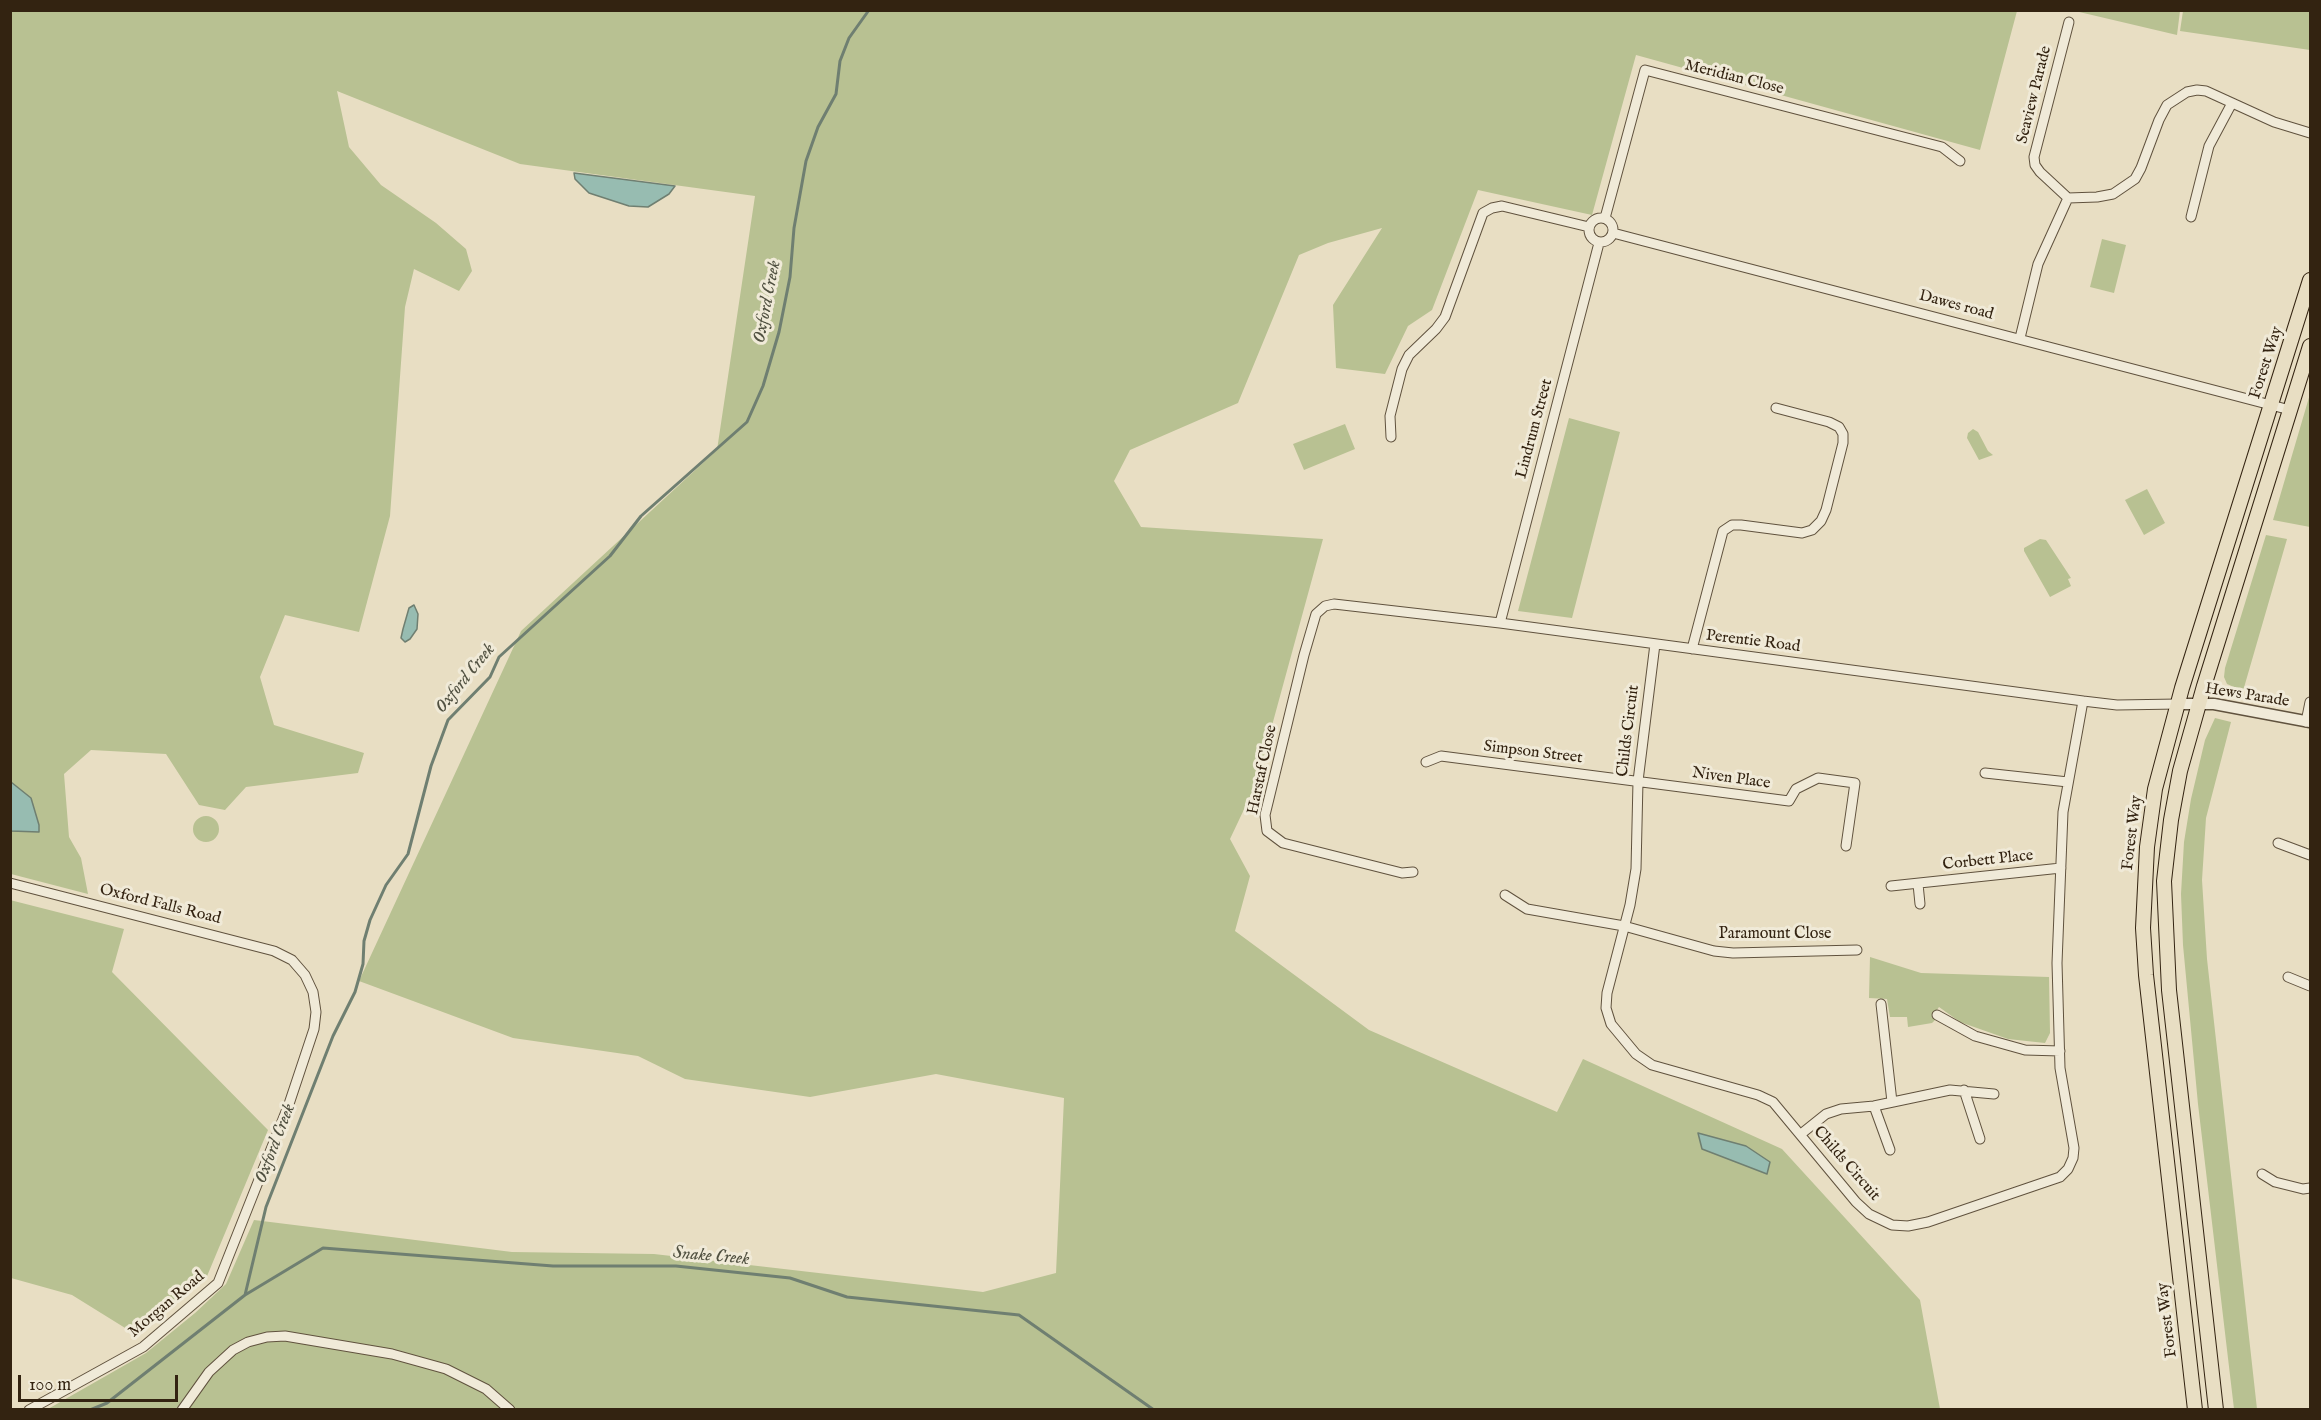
<!DOCTYPE html>
<html>
<head>
<meta charset="utf-8">
<style>
  body { margin:0 }
  #map { position:relative; width:2321px; height:1420px; overflow:hidden; background:#e8dec3; font-family:"IM FELL English",serif }
  canvas { display:block }
  .frame { position:absolute; inset:0; border:12px solid #332311; pointer-events:none }
  .scale { position:absolute; left:18px; top:1375px; width:160px; height:27px; box-sizing:border-box; border:3px solid #332311; border-top:0; padding-left:8px; font-size:18px; line-height:21px; white-space:nowrap; color:#332311; -webkit-text-stroke:4px #f0ead8; paint-order:stroke }
</style>
</head>
<body>
<div id="map">
<canvas width="2321" height="1420"></canvas>
<div class="frame"></div>
<div class="scale">100 m</div>
</div>
<script>
const g = document.querySelector('canvas').getContext('2d');
g.lineJoin = 'round';
function paint(path, color) {
  g.fillStyle = color;
  g.fill(path, 'evenodd');
}
function shape(rows) {
  const path = new Path2D();
  for (const r of rows) {
    if (r.length === 3) {
      path.moveTo(r[0] + r[2], r[1]);
      path.arc(r[0], r[1], r[2], 0, 2 * Math.PI);
      continue;
    }
    path.moveTo(r[0], r[1]);
    for (let i = 2; i < r.length; i += 2) path.lineTo(r[i], r[i + 1]);
  }
  return path;
}
function stroke(path, color, width, dash) {
  g.strokeStyle = color;
  g.lineWidth = width;
  g.lineCap = dash ? 'butt' : 'round';
  g.setLineDash(dash || []);
  g.stroke(path);
}
function drawText(font, color, halo, rows, align = 'center') {
  g.font = font + ' "IM FELL English",serif';
  g.lineWidth = 6;
  g.setLineDash([]);
  g.textBaseline = 'middle';
  g.strokeStyle = halo;
  g.fillStyle = color;
  for (const [text, x, y, turn = 0] of rows) {
    g.save();
    g.translate(x, y);
    g.rotate((+turn || 0) * Math.PI / 180);
    g.textAlign = isNaN(turn) ? turn : align;
    if (halo) g.strokeText(text, 0, 0);
    g.fillText(text, 0, 0);
    g.restore();
  }
}
const green = shape([
  [10,11,2017,11,1980,150,1636,55,1592,215,1478,190,1432,310,1408,326,1385,374,1336,368,1333,305,1382,228,1328,243,1299,255,1238,403,1130,450,1114,481,1141,527,1323,539,1256,784,1230,839,1250,876,1235,931,1369,1030,1557,1112,1583,1059,1782,1149,1920,1300,1940,1409,48,1409,146,1353,195,1313,226,1284,254,1220,512,1252,654,1254,983,1292,1056,1273,1064,1098,936,1074,810,1097,685,1079,638,1056,513,1038,359,981,521,631,717,450,755,196,520,164,337,91,349,147,381,185,436,223,466,249,472,271,459,291,414,269,405,307,390,516,359,632,285,615,260,677,274,725,364,753,358,773,246,787,225,810,199,805,166,754,91,750,64,774,69,837,81,858,88,894,11,874],
  [2075,11,2180,11,2177,35],
  [2183,11,2310,11,2310,50,2180,31],
  [2102,239,2126,245,2114,293,2090,287],
  [2310,394,2310,527,2273,520],
  [1569,418,1620,432,1572,618,1518,611],
  [1345,424,1355,449,1304,470,1293,444],
  [1973,429,1978,432,1988,451,1993,455,1979,460,1967,438,1968,433],
  [2147,489,2165,523,2144,535,2125,500],
  [2266,535,2287,539,2243,691,2227,684,2224,677,2225,668],
  [2040,539,2046,540,2071,578,2068,579,2071,586,2050,597,2024,551,2024,548],
  [2215,718,2231,722,2206,818,2202,880,2207,959,2257,1409,2234,1409,2198,1104,2183,945,2181,894,2184,842,2191,799,2205,740],
  [206,829,13],
  [10,900,124,929,112,972,268,1130,205,1281,130,1331,72,1295,11,1278],
  [1870,957,1921,973,2049,977,2050,1033,2045,1043,2008,1039,1960,1022,1939,1007,1932,1017,1935,1020,1932,1023,1908,1027,1907,1017,1890,1017,1887,999,1869,998]
]);
const water = shape([
  [574,173,675,186,669,194,648,207,629,206,589,193,575,179,574,173],
  [414,605,418,614,417,629,410,639,405,642,401,638,403,629,409,608,414,605],
  [11,782,31,798,39,825,39,832,11,831,11,782],
  [1698,1133,1746,1146,1770,1162,1767,1174,1702,1149,1698,1133]
]);
const stream = shape([
  [245,1295,323,1248,553,1266,676,1266,790,1278,847,1297,1019,1315,1154,1410],
  [90,1410,107,1403,245,1295,266,1207,333,1036,355,992,363,964,364,941,370,920,386,885,408,854,431,766,448,720,490,677,499,657,610,556,641,516,747,422,763,386,779,332,790,277,794,228,806,161,818,127,836,94,840,61,849,38,869,10]
]);
const minor = shape([
  [2069,22,2034,157,2035,165,2040,172,2068,198,2097,197,2113,194,2135,179,2141,168,2159,120,2167,105,2187,92,2197,90,2206,91,2274,122,2310,133],
  [2191,217,2209,146,2232,103],
  [1601,230,12],
  [1605,218,1645,70,1942,147,1960,161],
  [1613,233,2290,410],
  [2020,338,2038,264,2068,198],
  [1391,437,1390,416,1402,369,1409,355,1436,329,1445,317,1483,213,1492,208,1502,206,1589,227],
  [1500,623,1599,243],
  [1655,644,1638,781,1636,869,1630,905,1607,993,1606,1008,1611,1024,1636,1054,1652,1065,1758,1095,1773,1102,1856,1202,1869,1214,1892,1225,1908,1226,1928,1222,2060,1177,2068,1169,2073,1158,2074,1148,2060,1068,2057,963,2063,812,2083,701],
  [1692,649,1723,531,1732,525,1741,525,1802,533,1812,530,1821,521,1826,510,1843,443,1843,434,1839,427,1829,422,1776,408],
  [2306,722,2310,702],
  [1426,762,1441,756,1789,801,1796,789,1818,778,1855,783,1846,846],
  [1985,773,2068,782],
  [2278,843,2310,855],
  [1413,872,1402,873,1283,843,1267,831,1265,815,1304,655,1316,614,1325,606,1334,604,1500,623,2083,701,2117,705,2178,704],
  [10,883,274,951,292,960,305,975,313,992,316,1012,314,1029,289,1104,218,1283,143,1347,29,1410],
  [1918,884,1920,904],
  [1891,886,2061,868],
  [1505,895,1527,909,1624,926,1714,951,1733,953,1857,950],
  [2288,977,2310,986],
  [1881,1004,1892,1102],
  [1937,1015,1975,1036,2025,1050,2060,1051],
  [1964,1090,1980,1139],
  [1874,1106,1890,1150],
  [1801,1134,1826,1114,1841,1109,1874,1106,1950,1090,1994,1094],
  [2262,1174,2275,1182,2303,1189,2310,1188],
  [182,1410,209,1372,233,1350,248,1342,267,1337,285,1336,392,1354,446,1369,486,1389,510,1410]
]);
const tertiary = shape([
  [2178,704,2214,704,2310,722]
]);
const primary = shape([
  [2195,1410,2146,975,2143,928,2147,847,2155,789,2182,688,2310,280],
  [2216,1410,2169,990,2164,881,2171,820,2180,771,2204,686,2310,346]
]);
const streetNames = [
  ["Meridian Close",1734,78,14],
  ["Seaview Parade",2035,95,-76],
  ["Dawes road",1956,306,15],
  ["Forest Way",2267,363,-72],
  ["Lindrum Street",1535,429,-75],
  ["Perentie Road",1753,642,7],
  ["Hews Parade",2247,696,9],
  ["Childs Circuit",1629,731,-83],
  ["Simpson Street",1533,753,7],
  ["Harstaf Close",1263,770,-78],
  ["Niven Place",1731,779,8],
  ["Forest Way",2133,833,-83],
  ["Corbett Place",1988,861,-6],
  ["Oxford Falls Road",160,905,14],
  ["Paramount Close",1775,935],
  ["Childs Circuit",1846,1164,49],
  ["Morgan Road",167,1305,-40],
  ["Forest Way",2168,1320,-97]
];
const waterNames = [
  ["Oxford Creek",768,302,-79],
  ["Oxford Creek",466,679,-51],
  ["Oxford Creek",276,1144,-69],
  ["Snake Creek",711,1257,5]
];
paint(green, '#b8c192');
paint(water, '#97bcb1');
stroke(water, '#6f7f71', 1.5);
stroke(stream, '#6f7f71', 3);
stroke(minor, '#60523e', 11);
stroke(tertiary, '#60523e', 13);
stroke(primary, '#332311', 16);
stroke(minor, '#f0ead8', 9);
stroke(tertiary, '#f0ead8', 10);
stroke(primary, '#e8dec3', 14);
drawText('16px', '#332311', '#f0ead8', streetNames);
drawText('italic 18px', '#515141', '#f0ead8', waterNames);
</script>
</body>
</html>
